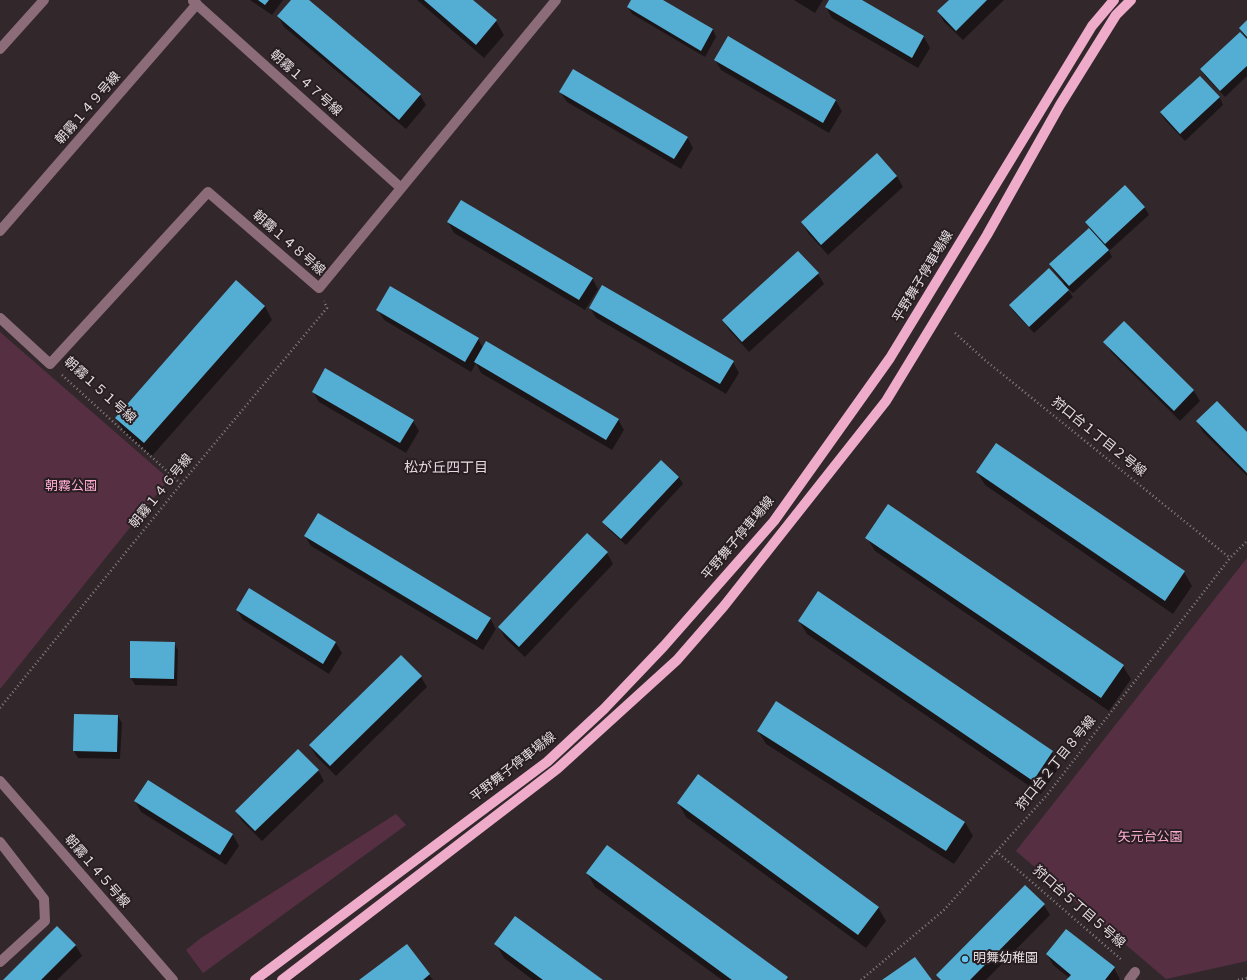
<!DOCTYPE html>
<html>
<head>
<meta charset="utf-8">
<style>
  body { margin:0 }
  canvas { display:block; background:#32282c }
</style>
</head>
<body>
<canvas width="1247" height="980"></canvas>
<script>
const g = document.querySelector('canvas').getContext('2d');
g.lineJoin = 'round';
function paint(path, color) {
  g.fillStyle = color;
  g.fill(path, 'evenodd');
}
function shape(rows) {
  const path = new Path2D();
  for (const r of rows) {
    path.moveTo(r[0], r[1]);
    for (let i = 2; i < r.length; i += 2) path.lineTo(r[i], r[i + 1]);
  }
  return path;
}
function stroke(path, color, width, dash) {
  g.strokeStyle = color;
  g.lineWidth = width;
  g.lineCap = dash ? 'butt' : 'round';
  g.setLineDash(dash || []);
  g.stroke(path);
}
function drawText(font, color, halo, rows, align = 'center') {
  g.font = font + ' Overpass,"Noto Sans JP",sans-serif';
  g.lineWidth = 4;
  g.setLineDash([]);
  g.textBaseline = 'middle';
  g.strokeStyle = halo;
  g.fillStyle = color;
  for (const [text, x, y, turn = 0] of rows) {
    g.save();
    g.translate(x, y);
    g.rotate((+turn || 0) * Math.PI / 180);
    g.textAlign = isNaN(turn) ? turn : align;
    if (halo) g.strokeText(text, 0, 0);
    g.fillText(text, 0, 0);
    g.restore();
  }
}
const green = shape([
  [0,332,169,479,0,689],
  [1247,558,1247,961,1166,979,1016,851],
  [396,814,406,825,203,973,186,950,201,938]
]);
const shadow = shape([
  [250,0,283,0,272,15],
  [292,0,308,0,420,95,426,105,406,129,284,27,278,16],
  [417,0,472,0,496,21,504,35,484,58],
  [632,0,661,0,713,30,716,37,705,57,632,14,628,7],
  [794,0,823,0,815,13],
  [830,0,860,0,924,37,930,48,918,68,832,18,826,7],
  [950,0,1004,0,963,40,944,22,938,11],
  [1247,22,1247,76,1225,97,1205,76,1201,69,1246,38,1240,28],
  [728,37,836,101,842,111,829,133,721,70,715,60],
  [1200,77,1220,98,1223,105,1185,141,1165,120,1161,113],
  [560,92,687,137,693,148,681,169,567,102],
  [897,176,903,187,828,255,808,233,802,222],
  [1125,187,1145,208,1149,215,1109,251,1112,257,1073,293,1066,287,1073,297,1034,333,1014,312,1010,305,1064,283,1054,271,1050,265,1090,228,1086,223],
  [448,222,592,278,598,289,585,310,454,233],
  [818,274,824,284,749,352,729,330,723,320],
  [265,306,272,320,152,456,124,432,116,418],
  [590,308,733,362,739,373,726,394,596,318],
  [378,310,478,339,483,348,618,419,624,430,612,450,481,373,476,363,471,372,384,320],
  [1124,322,1194,391,1200,401,1180,421,1111,352,1105,342],
  [313,392,413,421,419,431,406,453,319,402],
  [1197,421,1247,433,1247,476,1203,432],
  [661,461,679,477,683,484,626,545,608,529,604,522],
  [977,472,1184,572,1192,586,1173,614,985,485],
  [587,534,607,553,613,564,525,657,505,638,499,627],
  [305,536,490,618,496,629,483,650,311,546],
  [867,538,1123,666,1131,679,1109,711,875,551],
  [250,590,336,643,342,653,329,674,243,620,237,610],
  [818,593,1052,752,1060,766,1041,794,807,634,799,621],
  [131,642,174,643,178,650,177,686,135,685,131,678],
  [421,677,427,687,336,776,316,756,310,746],
  [118,716,122,723,120,759,78,758,74,751],
  [758,731,965,822,973,836,954,864,766,744],
  [318,770,324,781,262,841,242,821,236,811],
  [148,781,233,835,239,846,226,865,141,812,135,801],
  [678,803,878,907,886,921,866,948,686,817],
  [587,873,787,978,789,980,722,980,595,887],
  [1025,886,1044,905,1050,915,986,980,940,980,937,975],
  [57,928,76,946,82,956,57,980,4,980],
  [1067,930,1114,968,1120,979,1119,980,1068,980,1069,978,1053,965,1047,954],
  [496,944,601,980,533,980,504,958],
  [407,945,433,980,361,980]
]);
const building = shape([
  [258,0,269,0,265,5],
  [291,0,309,0,421,94,399,120,277,16],
  [424,0,473,0,497,20,476,45],
  [631,0,663,0,713,29,701,51,627,7],
  [829,0,862,0,924,36,912,58,825,7],
  [949,0,987,0,956,31,937,11],
  [1247,20,1247,37,1239,28],
  [1240,32,1247,39,1247,66,1220,91,1200,69],
  [728,36,836,100,823,123,714,60],
  [573,69,688,137,674,159,559,92],
  [1200,76,1220,97,1180,134,1160,112],
  [877,153,897,176,821,245,801,222],
  [1125,185,1145,207,1105,244,1085,222],
  [461,200,593,278,579,300,447,222],
  [1089,228,1109,250,1069,286,1049,264],
  [798,251,819,273,742,342,722,320],
  [1049,268,1069,290,1029,327,1009,305],
  [236,280,265,306,144,443,115,418],
  [602,285,734,361,720,384,589,308],
  [390,286,479,338,465,362,376,310],
  [1124,321,1194,390,1174,411,1103,342],
  [486,341,619,419,606,440,474,362],
  [325,368,414,420,400,443,312,392],
  [1217,401,1247,432,1247,473,1196,421],
  [996,443,1185,571,1165,601,976,472],
  [661,460,679,477,621,539,602,522],
  [888,504,1124,665,1101,698,865,538],
  [318,513,491,618,477,640,304,536],
  [587,533,608,552,519,647,498,627],
  [249,588,336,642,323,664,236,610],
  [818,591,1053,751,1033,781,798,621],
  [130,641,175,642,174,679,130,678],
  [401,655,422,676,330,766,309,745],
  [776,701,965,822,946,851,757,731],
  [74,714,118,715,117,752,73,751],
  [298,749,319,770,255,831,235,811],
  [698,774,879,907,858,935,677,803],
  [148,780,233,834,220,855,134,801],
  [607,845,788,977,786,980,732,980,586,873],
  [1025,885,1045,904,970,980,941,980,936,975],
  [515,916,603,980,543,980,494,944],
  [57,926,76,945,41,980,3,980],
  [1066,929,1115,967,1105,980,1066,980,1071,975,1046,954],
  [407,944,430,974,423,980,359,980],
  [915,957,932,980,882,980]
]);
const path = shape([
  [955,333,986,361,1230,558],
  [62,375,181,484],
  [0,708,181,484,327,308,324,301],
  [996,851,1123,961],
  [861,980,944,910,1047,795,1230,558,1247,541],
  [1238,980,1247,978]
]);
const minor = shape([
  [193,1,401,188],
  [0,49,44,0],
  [0,231,197,4],
  [0,318,50,364,208,192,319,288,556,0],
  [0,781,173,980],
  [0,842,44,899,45,921,0,962],
  [1129,980,1135,972]
]);
const major = shape([
  [255,980,547,762,604,709,664,646,774,521,890,358,1092,26,1114,0],
  [282,980,557,769,677,660,724,606,886,401,987,235,1060,105,1116,15,1131,0]
]);
const markers = [
  [965,959,4,"#64c5ee"]
];
const streetNames = [
  ["朝霧１４７号線",305,84,42],
  ["朝霧１４９号線",89,109,-49],
  ["朝霧１４８号線",288,244,41],
  ["平野舞子停車場線",924,277,-59],
  ["朝霧１５１号線",99,391,42],
  ["狩口台１丁目２号線",1098,438,39],
  ["朝霧１４６号線",162,492,-51],
  ["平野舞子停車場線",739,539,-50],
  ["狩口台２丁目８号線",1057,764,-51],
  ["平野舞子停車場線",514,768,-38],
  ["朝霧１４５号線",96,872,49],
  ["狩口台５丁目５号線",1078,908,41]
];
const parkNames = [
  ["朝霧公園",71,487],
  ["矢元台公園",1150,838]
];
const poiNames = [
  ["明舞幼稚園",973,959]
];
const neighbourhoodNames = [
  ["松が丘四丁目",446,469]
];
paint(green, '#572f42');
paint(shadow, '#0007');
paint(building, '#54aed4');
stroke(path, '#888083', 2.5, [1, 3]);
stroke(minor, '#8d6c7a', 10);
stroke(major, '#efacca', 10);
for (const [x, y, r, color] of markers) {
  const dot = new Path2D();
  dot.arc(x, y, r, 0, 2 * Math.PI);
  g.fillStyle = color;
  g.fill(dot);
  stroke(dot, '#281e22', 1.5);
}
drawText('13px', '#e6dfe2', '#281e22', streetNames);
drawText('13px', '#feacd2', '#281e22', parkNames);
drawText('13px', '#e6dfe2', '#281e22', poiNames, 'left');
drawText('14px', '#e7d9df', '#281e22', neighbourhoodNames);
</script>
</body>
</html>
